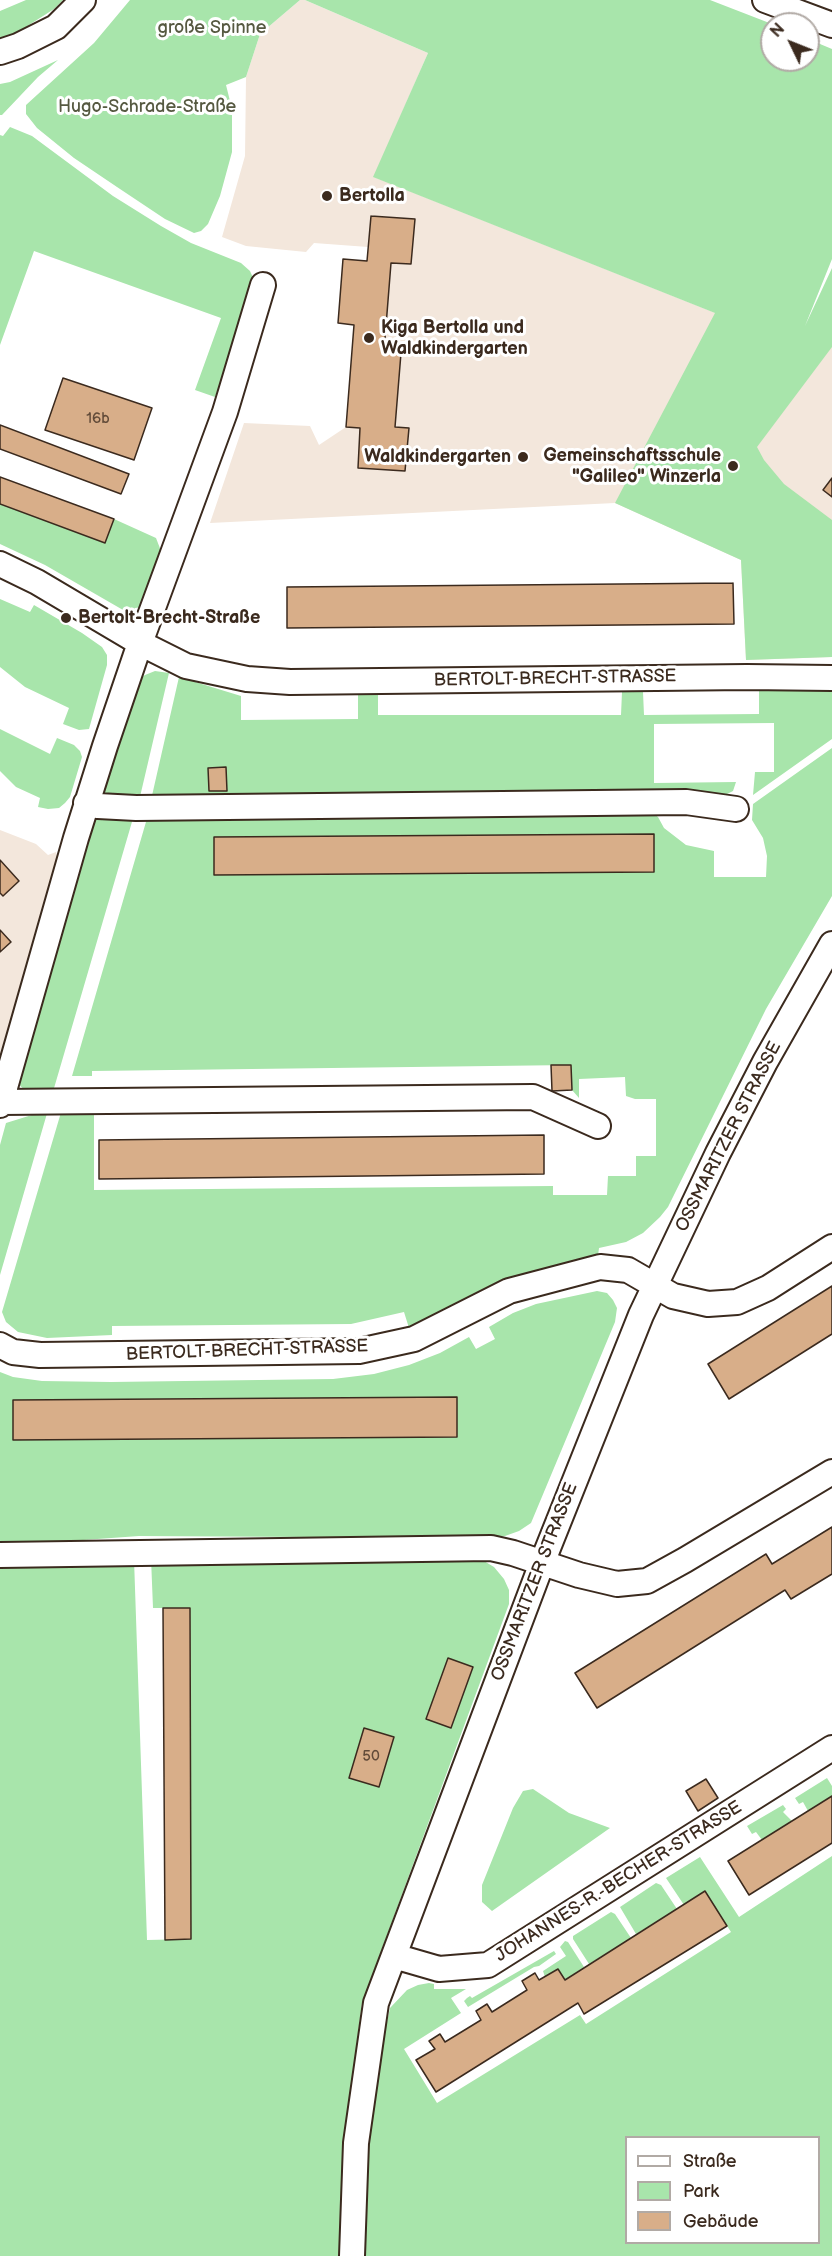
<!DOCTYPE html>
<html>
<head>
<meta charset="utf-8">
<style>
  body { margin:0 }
  #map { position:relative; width:832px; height:2256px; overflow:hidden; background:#fff; font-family:"Balsamiq Sans",sans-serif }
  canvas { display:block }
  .legend { position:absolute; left:625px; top:2136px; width:195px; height:108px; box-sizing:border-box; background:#fff; border:2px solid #b1aaa5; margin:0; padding:8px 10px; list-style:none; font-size:18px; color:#3b2a1e }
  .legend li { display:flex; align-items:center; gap:12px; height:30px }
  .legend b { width:30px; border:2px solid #b1aaa5 }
  .north { position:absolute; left:760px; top:12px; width:60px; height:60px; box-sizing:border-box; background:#fff; border:2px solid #b1aaa5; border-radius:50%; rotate:313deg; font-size:16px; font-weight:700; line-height:24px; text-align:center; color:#3b2a1e }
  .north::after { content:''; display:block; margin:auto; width:21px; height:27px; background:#3b2a1e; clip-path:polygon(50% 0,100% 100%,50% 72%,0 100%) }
</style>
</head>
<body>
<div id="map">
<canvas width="832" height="2256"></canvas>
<ul class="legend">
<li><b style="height:8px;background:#fff"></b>Straße</li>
<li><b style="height:16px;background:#a8e5ab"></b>Park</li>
<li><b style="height:16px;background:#d8ae89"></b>Gebäude</li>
</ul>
<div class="north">N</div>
</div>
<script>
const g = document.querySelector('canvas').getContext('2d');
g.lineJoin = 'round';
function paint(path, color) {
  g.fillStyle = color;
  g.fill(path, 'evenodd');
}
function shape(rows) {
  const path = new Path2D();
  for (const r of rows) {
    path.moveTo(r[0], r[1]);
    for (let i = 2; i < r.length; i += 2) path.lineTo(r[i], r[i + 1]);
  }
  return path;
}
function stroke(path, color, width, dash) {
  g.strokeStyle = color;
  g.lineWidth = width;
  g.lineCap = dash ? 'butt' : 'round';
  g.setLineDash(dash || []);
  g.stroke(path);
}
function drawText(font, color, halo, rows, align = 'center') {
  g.font = font + ' "Balsamiq Sans",sans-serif';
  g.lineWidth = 6;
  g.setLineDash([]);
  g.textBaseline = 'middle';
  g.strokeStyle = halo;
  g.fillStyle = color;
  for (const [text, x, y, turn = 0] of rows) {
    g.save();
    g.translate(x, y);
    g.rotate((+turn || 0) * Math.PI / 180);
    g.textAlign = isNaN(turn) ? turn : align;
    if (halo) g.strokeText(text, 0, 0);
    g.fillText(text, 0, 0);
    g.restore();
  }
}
const built = shape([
  [300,0,305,0,428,53,374,177,801,347,832,269,832,657,746,660,741,560,615,503,210,523,244,423,310,426,319,445,346,427,360,428,358,468,405,471,409,429,395,427,401,353,384,351,391,263,411,264,415,219,371,216,368,247,314,243,306,252,246,246,222,237,245,156,246,77,260,34],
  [0,830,36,844,48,855,56,852,58,860,0,1066]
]);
const green = shape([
  [26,0,63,0,54,9,18,32,0,40,0,11],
  [130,0,300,0,260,34,246,77,226,85,232,109,232,152,220,196,208,224,201,231,194,233,165,219,117,187,74,158,37,128,26,114,26,105,94,43],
  [305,0,710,0,772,24,772,60,808,60,808,39,832,49,832,259,805,326,832,268,832,347,757,447,764,460,784,484,832,520,832,657,746,660,741,560,615,503,715,313,373,177,428,53],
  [58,60,38,77,2,115,0,115,0,84,10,82],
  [10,127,32,136,113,196,161,226,191,243,241,263,250,271,255,282,215,397,195,390,221,318,34,251,0,345,0,135,3,136],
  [0,504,114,519,156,538,161,551,143,607,135,608,130,614,45,565,0,544],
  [0,599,30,612,34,605,82,633,102,647,107,655,107,665,89,729,79,730,63,724,69,708,25,687,0,667],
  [155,671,169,673,139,801,106,795,103,790,136,682,145,675],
  [179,677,241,696,241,720,358,719,358,695,378,693,378,715,621,715,622,692,643,692,644,715,759,714,759,690,832,690,832,739,753,795,755,772,774,772,774,723,654,724,654,783,736,782,733,791,727,794,151,800],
  [0,729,50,754,57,738,74,745,80,751,82,757,70,797,65,803,59,808,48,809,38,807,40,798,16,787,0,771],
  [832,748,832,896,766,1009,668,1207,660,1217,643,1233,626,1242,599,1248,598,1256,529,1272,500,1283,409,1328,404,1312,351,1324,112,1326,112,1335,47,1338,18,1332,6,1322,2,1312,62,1109,84,1110,94,1114,94,1190,553,1186,553,1195,607,1195,608,1176,636,1176,636,1156,656,1156,656,1099,635,1099,626,1096,625,1077,579,1079,579,1098,572,1090,571,1065,92,1071,92,1076,72,1076,148,815,652,812,658,817,664,828,686,845,714,851,714,877,766,877,767,856,763,838,752,820,753,804],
  [134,815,52,1095,27,1092,18,1084,94,822,100,817],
  [48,1110,0,1275,0,1145,6,1123],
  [597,1291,607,1293,613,1300,617,1308,615,1322,531,1523,519,1531,505,1536,489,1538,139,1536,0,1546,0,1372,13,1377,42,1381,111,1382,333,1379,374,1374,409,1365,440,1353,469,1337,476,1349,495,1339,489,1327,513,1313,536,1304],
  [151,1558,484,1561,494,1567,504,1579,509,1590,509,1604,362,2003,345,2131,344,2256,0,2256,0,1567,134,1559,147,1940,191,1939,190,1608,153,1608],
  [827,1778,832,1786,832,1796,808,1811,803,1802,799,1804,795,1798],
  [533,1789,569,1813,610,1828,492,1911,482,1902,482,1885,513,1808,523,1791],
  [783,1805,786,1809,783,1812,792,1821,762,1840,756,1832,752,1834,747,1826],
  [832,1856,832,2256,365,2256,370,2132,378,2064,390,2008,407,1990,418,1985,429,1983,434,1984,434,1989,466,1989,451,1998,461,2013,404,2049,437,2103,580,2015,586,2024,731,1932,705,1892,684,1905,666,1878,700,1857,739,1917],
  [626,2138,818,2138,818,2242,626,2242],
  [656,1883,661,1885,677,1909,636,1934,620,1907],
  [611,1912,615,1914,631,1938,589,1964,573,1939,573,1936],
  [565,1941,568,1942,584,1967,565,1980,545,1977,543,1971,566,1956,560,1947],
  [554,1951,556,1954,539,1966,534,1967,468,2007,464,2001,467,1998,470,1996,472,1998]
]);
const building = shape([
  [371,216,415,219,411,264,391,263,384,351,401,353,395,427,409,428,405,471,358,468,360,428,346,427,354,325,338,323,343,259,367,261,371,216],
  [63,378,152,408,134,460,45,430,63,378],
  [0,425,129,474,121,494,0,449,0,425],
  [0,477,114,519,105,543,0,504,0,477],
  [832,478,832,497,823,490,832,478],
  [733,583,734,624,287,628,287,587,733,583],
  [226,767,227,791,209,791,208,768,226,767],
  [654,834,654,872,214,875,214,837,654,834],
  [0,860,19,881,3,896,0,893,0,860],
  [0,930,11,942,0,952,0,930],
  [551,1065,571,1065,572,1090,552,1091,551,1065],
  [544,1135,544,1174,99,1179,99,1140,544,1135],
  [832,1286,832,1334,729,1399,708,1364,832,1286],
  [457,1397,457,1437,13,1440,13,1400,457,1397],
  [832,1527,832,1574,791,1599,785,1590,597,1708,575,1673,766,1554,772,1564,832,1527],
  [163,1608,190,1608,191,1939,165,1940,163,1608],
  [448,1658,473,1667,451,1728,426,1719,448,1658],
  [364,1728,394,1737,379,1787,349,1778,364,1728],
  [706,1779,718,1798,698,1811,686,1791,706,1779],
  [832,1796,832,1843,749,1895,728,1861,832,1796],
  [705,1891,727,1926,584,2014,578,2003,436,2092,416,2060,435,2049,429,2041,440,2034,445,2042,481,2020,476,2011,487,2004,492,2012,527,1990,522,1981,535,1973,539,1980,558,1969,565,1980,705,1891]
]);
const minor = shape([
  [765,0,832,25],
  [0,52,18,46,56,27,83,0],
  [0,564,37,582,140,643,186,666,247,679,290,682,747,677,832,678],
  [86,803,98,806,136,808,686,802,736,809],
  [1,1102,533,1097,598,1126],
  [0,1105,76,838,105,746,140,643,225,412,263,285],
  [0,1345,13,1352,40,1355,359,1351,414,1339,509,1291,600,1267,628,1270,673,1296,708,1304,737,1302,768,1288,832,1247],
  [0,1555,491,1548,513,1553,579,1575,617,1584,647,1581,685,1560,832,1472],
  [394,1956,439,1969,488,1965,832,1748],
  [352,2256,356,2143,376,2003,542,1563,641,1315,718,1153,765,1062,832,944]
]);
const markers = [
  [327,196,6,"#3b2a1e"],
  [369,338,6,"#3b2a1e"],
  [523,457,6,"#3b2a1e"],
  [733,466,6,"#3b2a1e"],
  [66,618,6,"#3b2a1e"]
];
const numberNames = [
  ["16b",98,419],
  ["50",371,1757]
];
const parkNames = [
  ["große Spinne",212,28],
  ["Hugo-Schrade-Straße",147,107]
];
const poiNames = [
  ["Bertolla",339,196],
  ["Kiga Bertolla und",381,328],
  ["Waldkindergarten",381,349],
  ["Gemeinschaftsschule",721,456,"right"],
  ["\"Galileo\" Winzerla",721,477,"right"],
  ["Waldkindergarten",511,457,"right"],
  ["Bertolt-Brecht-Straße",78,618]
];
const streetNames = [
  ["BERTOLT-BRECHT-STRASSE",555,679,-1],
  ["OSSMARITZER STRASSE",729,1137,-63],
  ["BERTOLT-BRECHT-STRASSE",247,1351,-2],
  ["OSSMARITZER STRASSE",535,1582,-69],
  ["JOHANNES-R.-BECHER-STRASSE",619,1882,-32]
];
paint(built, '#f3e7dc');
paint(green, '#a8e5ab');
paint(building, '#d8ae89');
stroke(building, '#3b2a1e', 1.5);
stroke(minor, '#3b2a1e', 28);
stroke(minor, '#fff', 24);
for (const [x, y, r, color] of markers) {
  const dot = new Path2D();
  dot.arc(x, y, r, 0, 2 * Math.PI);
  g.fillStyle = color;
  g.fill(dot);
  stroke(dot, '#fff', 2);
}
drawText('15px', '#624b39', null, numberNames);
drawText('18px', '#565941', '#fff', parkNames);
drawText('bold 18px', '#3b2a1e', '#fff', poiNames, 'left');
drawText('18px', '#3b2a1e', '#fff', streetNames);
</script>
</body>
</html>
